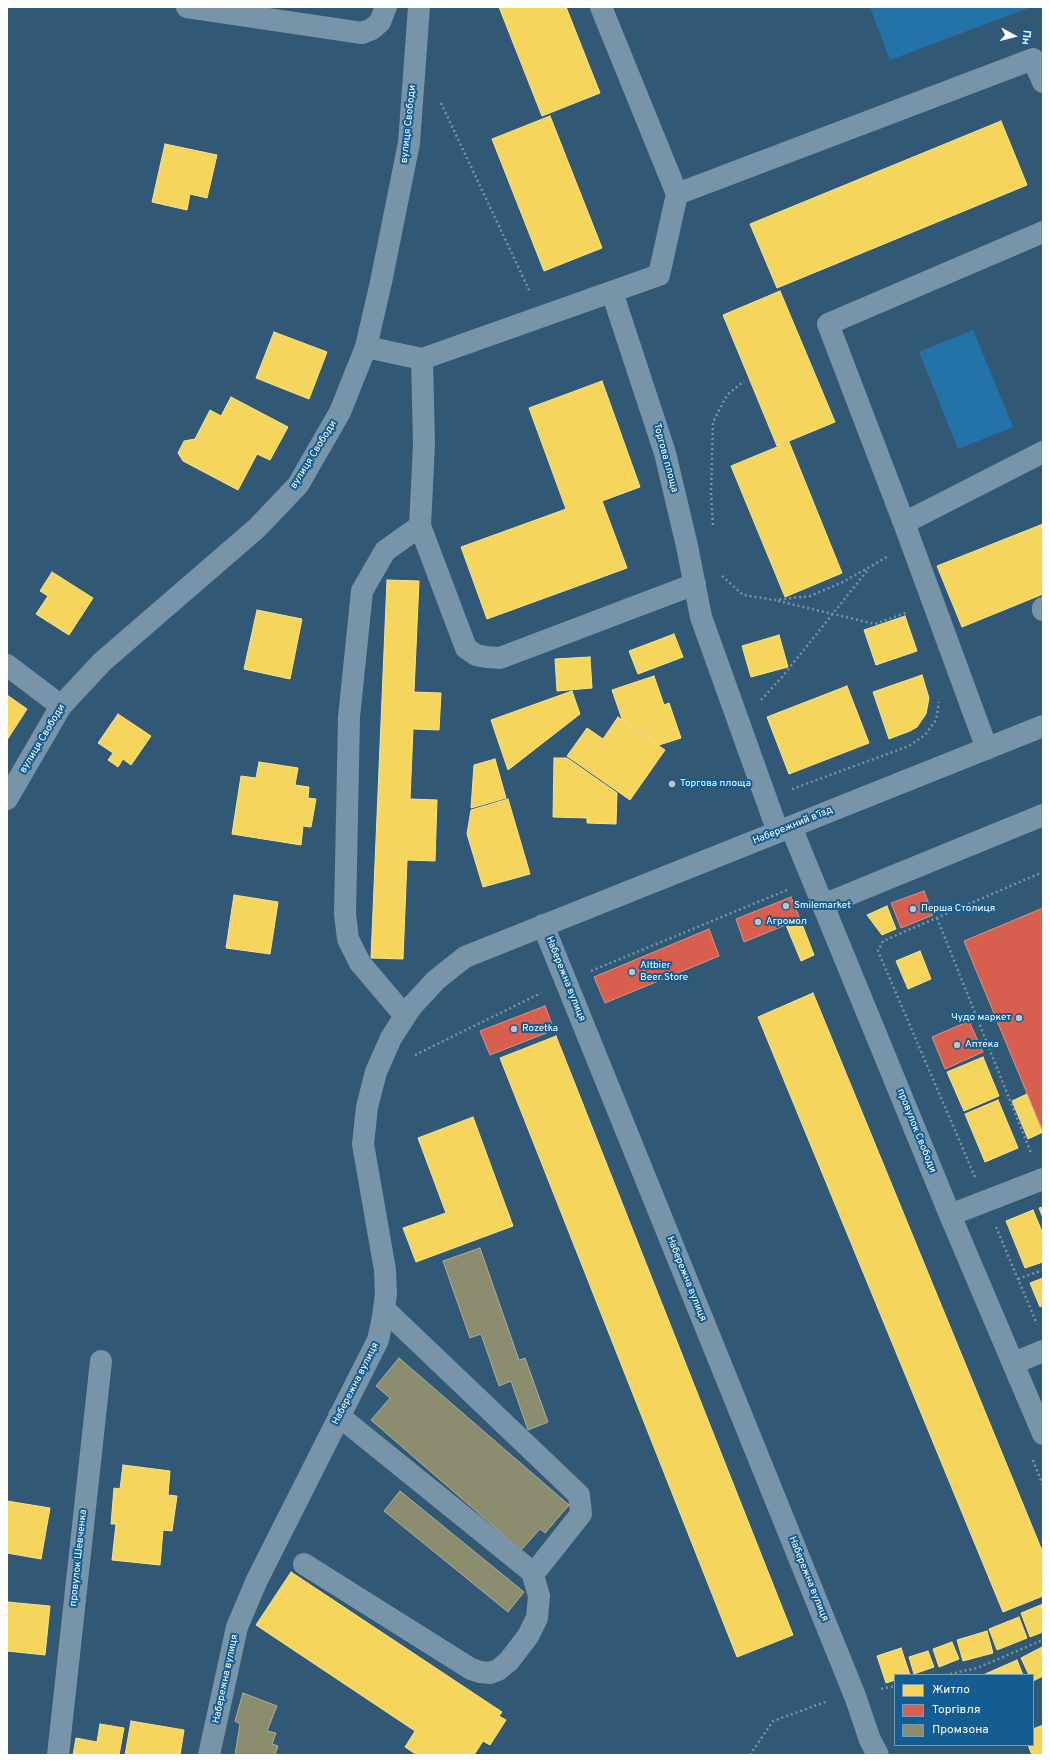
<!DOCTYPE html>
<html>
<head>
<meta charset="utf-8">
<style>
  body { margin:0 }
  #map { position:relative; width:1050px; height:1762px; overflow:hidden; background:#315875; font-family:Overpass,sans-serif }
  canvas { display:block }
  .frame { position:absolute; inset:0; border:8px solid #fff; pointer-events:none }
  .legend { position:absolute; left:894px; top:1674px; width:140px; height:72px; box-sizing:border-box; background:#145d92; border:1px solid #729ebe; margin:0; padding:5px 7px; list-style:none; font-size:12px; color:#fff }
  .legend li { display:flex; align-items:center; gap:8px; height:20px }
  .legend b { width:20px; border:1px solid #729ebe }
  .north { position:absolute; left:994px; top:16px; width:40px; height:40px; -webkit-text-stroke:3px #145d92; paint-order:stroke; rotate:97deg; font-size:11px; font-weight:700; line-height:16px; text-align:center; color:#fff }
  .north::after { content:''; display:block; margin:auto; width:14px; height:18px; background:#fff; clip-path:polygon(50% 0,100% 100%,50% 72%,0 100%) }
</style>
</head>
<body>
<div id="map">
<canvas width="1050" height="1762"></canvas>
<div class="frame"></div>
<ul class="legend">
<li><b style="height:11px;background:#f6d55c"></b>Житло</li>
<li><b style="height:11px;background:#d6604d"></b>Торгівля</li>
<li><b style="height:11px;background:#8c8c6e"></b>Промзона</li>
</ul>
<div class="north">Пн</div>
</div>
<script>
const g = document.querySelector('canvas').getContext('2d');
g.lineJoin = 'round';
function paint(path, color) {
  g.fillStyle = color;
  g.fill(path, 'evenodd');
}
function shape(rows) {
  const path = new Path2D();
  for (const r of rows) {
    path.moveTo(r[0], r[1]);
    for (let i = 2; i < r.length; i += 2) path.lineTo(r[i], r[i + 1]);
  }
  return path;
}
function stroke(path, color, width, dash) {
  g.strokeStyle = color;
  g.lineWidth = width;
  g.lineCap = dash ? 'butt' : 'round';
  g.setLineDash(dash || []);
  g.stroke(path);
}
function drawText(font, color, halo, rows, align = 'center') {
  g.font = font + ' Overpass,sans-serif';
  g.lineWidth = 4;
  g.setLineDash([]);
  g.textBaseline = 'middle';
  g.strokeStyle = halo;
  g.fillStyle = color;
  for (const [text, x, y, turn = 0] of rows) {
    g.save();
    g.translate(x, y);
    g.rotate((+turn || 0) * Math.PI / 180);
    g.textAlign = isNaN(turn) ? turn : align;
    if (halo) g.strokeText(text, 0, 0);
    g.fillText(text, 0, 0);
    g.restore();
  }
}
const green = shape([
  [870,7,1031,7,890,60],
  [973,330,1013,427,958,449,919,352]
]);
const homes = shape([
  [499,7,566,7,600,93,542,116,499,7],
  [550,116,602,248,544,271,492,139,550,116],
  [1001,121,1027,185,777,288,750,224,1001,121],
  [165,144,217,155,207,198,190,194,187,210,152,202,165,144],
  [780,291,835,422,777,446,723,315,780,291],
  [274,332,327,352,309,399,256,378,274,332],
  [602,381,640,487,602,501,627,568,487,619,461,547,566,509,529,408,602,381],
  [231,397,288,427,270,460,257,454,238,490,183,461,178,453,184,441,195,439,210,410,221,416,231,397],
  [789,442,842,573,785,597,731,466,789,442],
  [1043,524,1043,594,962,627,937,566,1043,524],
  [52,572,93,598,69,635,36,614,48,596,40,591,52,572],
  [387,580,419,581,414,692,441,693,439,730,413,729,410,799,437,800,435,861,407,860,403,959,371,958,387,580],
  [257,610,302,619,290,679,244,669,257,610],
  [905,616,917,651,876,665,864,630,905,616],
  [674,634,683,657,638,674,629,651,674,634],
  [779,635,788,667,751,677,742,646,779,635],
  [590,657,592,688,557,691,555,659,590,657],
  [922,675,929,698,926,714,917,727,910,731,889,739,873,692,922,675],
  [654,676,664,705,669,703,681,738,659,745,622,719,612,690,654,676],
  [847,686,869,743,789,774,767,717,847,686],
  [572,691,580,714,508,770,491,720,572,691],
  [7,695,27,709,7,740,7,695],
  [118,714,151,736,131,765,123,759,118,767,108,760,113,753,98,743,118,714],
  [618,717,665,750,630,800,567,756,587,728,603,739,618,717],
  [554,758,567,758,617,793,616,824,587,823,587,818,553,817,554,758],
  [495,759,506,798,471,808,474,765,495,759],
  [259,762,298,768,295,785,309,787,308,798,316,799,311,827,303,826,301,845,232,834,241,776,256,778,259,762],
  [508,799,530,874,483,887,467,834,471,810,508,799],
  [234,895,278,902,270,954,226,948,234,895],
  [887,906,896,929,882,935,867,915,887,906],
  [800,919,814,955,801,961,786,925,800,919],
  [920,951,931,979,908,989,896,961,920,951],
  [813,993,1043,1553,1043,1596,1003,1612,758,1017,813,993],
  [556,1036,793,1635,737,1657,500,1058,556,1036],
  [983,1057,999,1096,964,1111,947,1072,983,1057],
  [1027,1094,1043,1132,1028,1139,1012,1101,1027,1094],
  [998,1100,1018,1148,985,1162,965,1114,998,1100],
  [473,1117,513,1226,416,1262,403,1228,446,1213,418,1138,473,1117],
  [1043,1207,1043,1218,1039,1208,1043,1207],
  [1033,1210,1043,1234,1043,1262,1025,1268,1006,1221,1033,1210],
  [1043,1278,1043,1305,1040,1307,1030,1283,1043,1278],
  [123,1465,170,1471,168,1495,177,1496,172,1531,163,1530,160,1565,112,1560,116,1524,111,1524,114,1488,120,1489,123,1465],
  [7,1501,50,1508,41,1559,7,1553,7,1501],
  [291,1572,502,1712,499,1716,506,1720,490,1745,483,1741,474,1755,417,1755,405,1747,415,1731,256,1625,291,1572],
  [7,1602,50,1606,45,1655,7,1651,7,1602],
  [1043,1604,1043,1632,1030,1637,1021,1613,1043,1604],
  [1019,1617,1027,1638,997,1650,989,1629,1019,1617],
  [987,1631,993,1653,963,1661,957,1640,987,1631],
  [952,1642,959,1659,939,1667,933,1649,952,1642],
  [1042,1647,1043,1676,1033,1681,1033,1675,1029,1675,1021,1658,1042,1647],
  [901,1648,910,1675,895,1675,895,1680,886,1683,877,1656,901,1648],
  [928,1651,934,1667,914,1674,909,1657,928,1651],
  [1017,1660,1023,1675,983,1675,1017,1660],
  [131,1721,184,1730,180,1755,125,1755,131,1721],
  [100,1724,124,1728,119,1755,73,1755,76,1738,97,1742,100,1724],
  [1043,1725,1043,1755,1032,1755,1028,1745,1033,1745,1033,1729,1043,1725]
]);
const shops = shape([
  [924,891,933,915,901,928,891,903,924,891],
  [791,897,800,919,744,942,736,919,791,897],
  [1043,908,1043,1132,964,941,1043,908],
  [709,929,719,956,605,1003,594,977,709,929],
  [545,1006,554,1030,490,1055,480,1031,545,1006],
  [969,1021,983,1052,945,1069,932,1037,969,1021]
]);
const industry = shape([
  [480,1248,519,1360,525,1358,548,1422,528,1430,511,1381,499,1386,481,1334,470,1338,443,1261,480,1248],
  [399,1358,569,1505,545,1533,540,1529,521,1550,371,1420,390,1398,376,1386,399,1358],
  [400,1491,524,1592,508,1612,384,1511,400,1491],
  [243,1693,277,1706,267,1731,276,1733,272,1744,278,1746,275,1755,235,1755,240,1724,235,1721,243,1693]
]);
const path = shape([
  [441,103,530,292],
  [713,525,711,494,713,422,727,395,744,381],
  [722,576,743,595,775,600,810,596,843,582,887,557],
  [778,601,875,624,908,612],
  [761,700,782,677,867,571],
  [792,789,909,746,925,735,936,720,939,702],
  [937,918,1031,1153],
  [591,971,787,890],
  [415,1055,541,993],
  [975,1177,878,951,883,941,1043,872],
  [996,1227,1037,1324],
  [1018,1279,1043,1270],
  [1033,1460,1043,1486],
  [945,1675,977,1668,1043,1640],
  [881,1689,895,1686],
  [750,1755,773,1721,828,1701]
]);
const minor = shape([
  [187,7,362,33,372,29,380,22,386,7],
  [677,194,1033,59,1043,82],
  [612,292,665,453,687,546,701,617,778,832],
  [366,347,422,359,659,275,677,194,601,7],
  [904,523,828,324,1043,232],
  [420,526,466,648,476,655,486,657,500,658,695,584],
  [1043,608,1043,610],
  [7,665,61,706],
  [987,749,904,523,1043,452],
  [7,799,61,706,102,662,257,528,298,485,340,412,366,347,381,282,409,143,419,7],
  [791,827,950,1215,1043,1434],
  [823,905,1043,815],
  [543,925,855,1696,870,1740,878,1755],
  [405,1016,360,963,348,939,345,914,349,717,362,591,385,551,420,526,424,444,422,359],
  [950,1215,1043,1179],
  [384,1309,579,1495,581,1514,539,1567,532,1572],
  [1014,1363,1043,1351],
  [304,1564,471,1669,480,1672,490,1673,498,1670,509,1661,528,1636,537,1618,539,1596,532,1572,339,1416],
  [58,1755,101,1361],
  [209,1755,237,1627,257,1580,378,1340,383,1317,386,1294,385,1270,363,1144,367,1107,376,1072,391,1038,411,1007,436,980,465,957,1043,726]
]);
const markers = [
  [672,784,4,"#b7c5cf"],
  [786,906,4,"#b7c5cf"],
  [913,909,4,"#b7c5cf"],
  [758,922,4,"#b7c5cf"],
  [632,972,4,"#b7c5cf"],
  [1019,1018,4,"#b7c5cf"],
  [514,1029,4,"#b7c5cf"],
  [957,1045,4,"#b7c5cf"]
];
const streetNames = [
  ["вулиця Свободи",409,124,-84],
  ["вулиця Свободи",314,455,-58],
  ["Торгова площа",665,458,75],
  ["вулиця Свободи",43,739,-59],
  ["Набережний в’їзд",793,826,-22],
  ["Набережна вулиця",565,979,68],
  ["провулок Свободи",916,1131,68],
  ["Набережна вулиця",686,1279,68],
  ["Набережна вулиця",356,1384,-63],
  ["провулок Шевченка",79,1558,-84],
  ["Набережна вулиця",808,1579,68],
  ["Набережна вулиця",226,1679,-78]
];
const poiNames = [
  ["Торгова площа",680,784],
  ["Smilemarket",794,906],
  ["Перша Столиця",921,909],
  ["Агромол",766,922],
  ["Altbier",640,966],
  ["Beer Store",640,978],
  ["Чудо маркет",1011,1018,"right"],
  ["Rozetka",522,1029],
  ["Аптека",965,1045]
];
paint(green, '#2473a8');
paint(homes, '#f6d55c');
stroke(homes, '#f9e28d', 1);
paint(shops, '#d6604d');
stroke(shops, '#e29082', 1);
paint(industry, '#8c8c6e');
stroke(industry, '#aeae9a', 1);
stroke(path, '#7894a8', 2.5, [2, 3]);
stroke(minor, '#7894a8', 22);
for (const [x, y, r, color] of markers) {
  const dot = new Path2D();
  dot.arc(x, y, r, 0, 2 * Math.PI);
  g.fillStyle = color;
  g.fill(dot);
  stroke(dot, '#145d92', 1.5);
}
drawText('10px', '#fff', '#145d92', streetNames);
drawText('10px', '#fff', '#145d92', poiNames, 'left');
</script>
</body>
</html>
